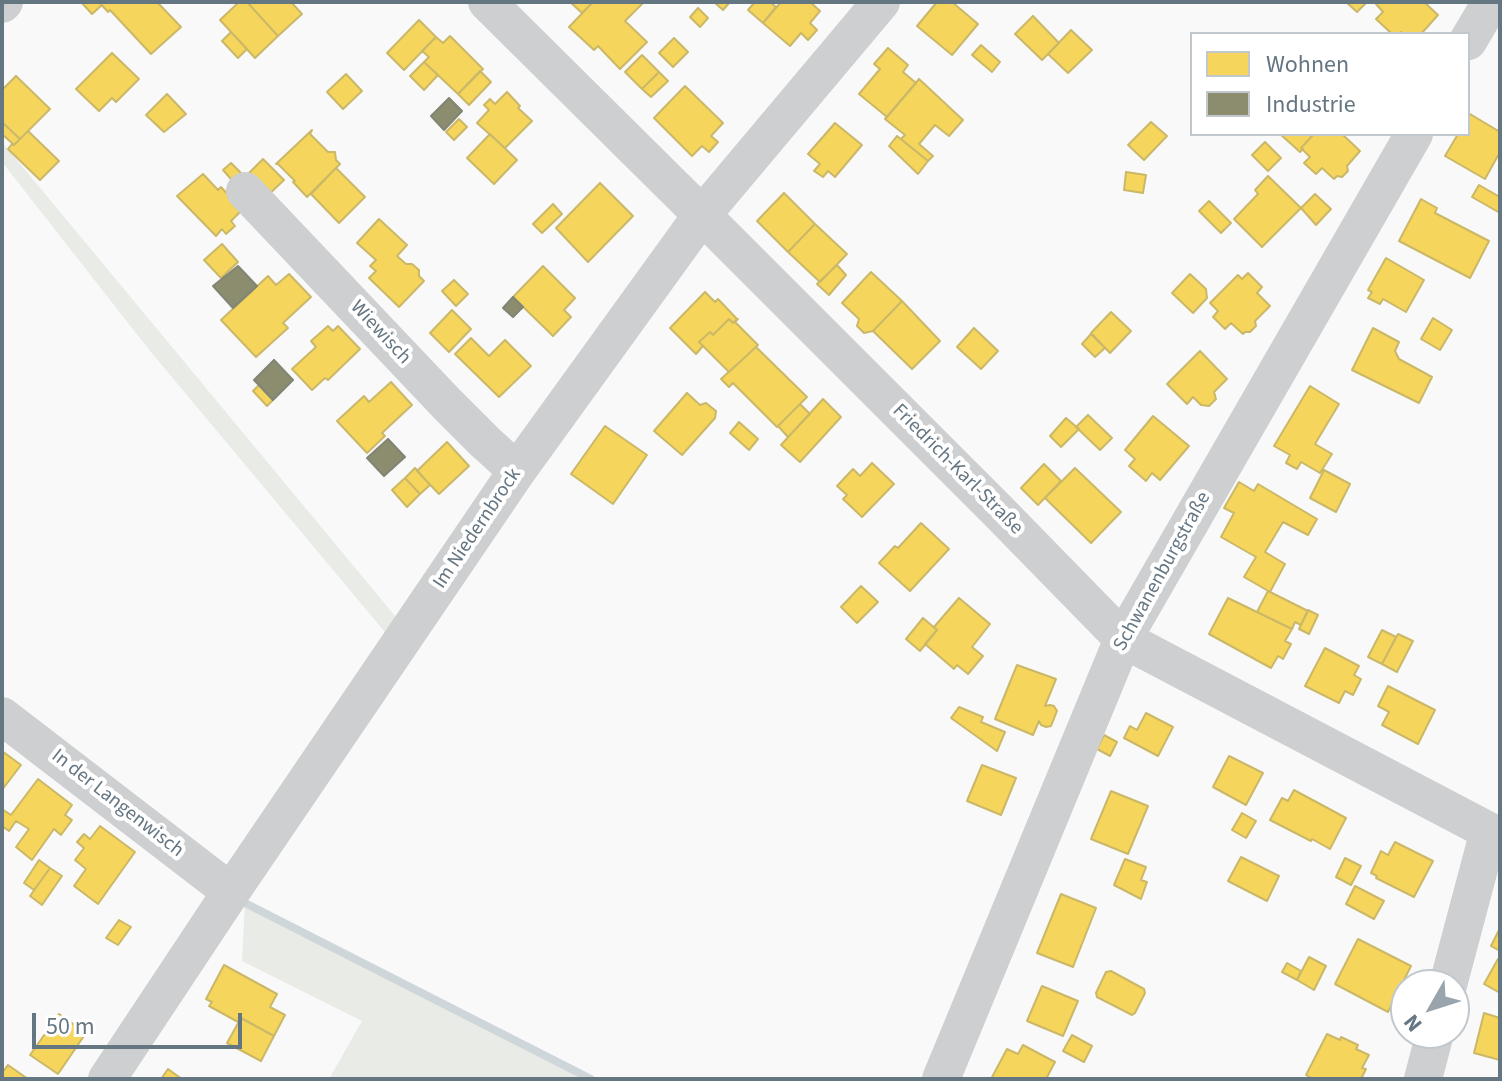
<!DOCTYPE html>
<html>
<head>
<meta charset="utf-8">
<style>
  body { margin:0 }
  #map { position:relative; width:1502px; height:1081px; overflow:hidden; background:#f9f9f9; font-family:"Source Sans 3",sans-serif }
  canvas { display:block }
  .frame { position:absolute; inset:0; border:4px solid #657683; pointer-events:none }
  .legend { position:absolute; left:1190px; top:32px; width:280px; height:104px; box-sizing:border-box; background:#fff; border:2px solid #c1c8cd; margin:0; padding:10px 14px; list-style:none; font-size:24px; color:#657683 }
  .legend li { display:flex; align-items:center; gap:16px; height:40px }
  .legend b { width:40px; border:2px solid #c1c8cd }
  .north { position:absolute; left:1390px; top:969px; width:80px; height:80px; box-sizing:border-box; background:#fff; border:2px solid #c1c8cd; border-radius:50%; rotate:231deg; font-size:22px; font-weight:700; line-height:32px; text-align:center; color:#657683 }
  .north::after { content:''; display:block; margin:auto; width:28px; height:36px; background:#99a4ac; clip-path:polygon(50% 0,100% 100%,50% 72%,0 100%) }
  .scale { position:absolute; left:32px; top:1013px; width:210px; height:36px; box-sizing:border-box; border:4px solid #657683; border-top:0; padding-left:10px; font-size:24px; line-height:28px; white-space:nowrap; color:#657683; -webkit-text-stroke:6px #fff; paint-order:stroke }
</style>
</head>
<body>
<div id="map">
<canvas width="1502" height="1081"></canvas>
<div class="frame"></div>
<ul class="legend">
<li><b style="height:22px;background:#f6d55c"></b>Wohnen</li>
<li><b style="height:22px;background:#8c8c6e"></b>Industrie</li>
</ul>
<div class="north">N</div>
<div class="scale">50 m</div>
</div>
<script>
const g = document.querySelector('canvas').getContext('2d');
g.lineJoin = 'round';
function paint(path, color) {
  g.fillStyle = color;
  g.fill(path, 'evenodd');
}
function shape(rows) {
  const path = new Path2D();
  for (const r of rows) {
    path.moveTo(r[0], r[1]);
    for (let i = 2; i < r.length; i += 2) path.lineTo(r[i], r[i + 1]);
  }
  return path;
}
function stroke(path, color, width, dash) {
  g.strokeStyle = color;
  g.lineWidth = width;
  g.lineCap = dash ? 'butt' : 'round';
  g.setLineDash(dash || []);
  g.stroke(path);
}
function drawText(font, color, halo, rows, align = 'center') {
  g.font = font + ' "Source Sans 3",sans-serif';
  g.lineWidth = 8;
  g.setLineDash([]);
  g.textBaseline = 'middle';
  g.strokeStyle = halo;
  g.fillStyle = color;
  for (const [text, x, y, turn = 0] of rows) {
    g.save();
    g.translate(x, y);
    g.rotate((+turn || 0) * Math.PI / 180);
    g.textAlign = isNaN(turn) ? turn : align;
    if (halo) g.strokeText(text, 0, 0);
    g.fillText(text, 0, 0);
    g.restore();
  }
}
const green = shape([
  [2,142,400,622,389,637,150,351,2,162],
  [245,901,596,1079,329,1079,362,1021,242,961]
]);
const homes = shape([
  [81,2,99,2,102,5,92,14,81,2],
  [99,2,157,2,181,27,151,54,110,10,108,12,99,2],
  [239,2,247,2,278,36,255,58,220,20,239,2],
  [247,2,291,2,302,14,278,36,247,2],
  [570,2,593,2,582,13,570,2],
  [593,2,643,3,625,21,647,42,620,69,598,46,594,50,569,27,593,2],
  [714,2,730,2,723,10,714,2],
  [755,2,770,2,776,7,763,23,748,10,755,2],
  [781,2,810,2,820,11,810,23,817,30,808,40,801,33,790,46,763,23,781,2],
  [937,2,952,2,978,24,952,55,917,26,937,2],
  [1346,2,1367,2,1357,12,1346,2],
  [1378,2,1424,2,1438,15,1421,34,1403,34,1401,32,1400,34,1392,34,1376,19,1383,12,1376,4,1378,2],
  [698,8,708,18,700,27,690,17,698,8],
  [1033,16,1059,43,1042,60,1015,34,1033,16],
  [419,20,436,37,404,70,387,53,419,20],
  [1071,30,1092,50,1068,73,1048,54,1071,30],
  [231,32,247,49,238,58,222,41,231,32],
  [450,36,483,69,458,94,424,62,429,57,422,51,436,37,443,43,450,36],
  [674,38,688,52,673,67,659,53,674,38],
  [981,45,1000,62,992,72,972,55,981,45],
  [888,48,908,65,903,72,916,83,887,117,859,94,880,69,874,64,888,48],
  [112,53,139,79,116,102,112,98,99,111,76,89,112,53],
  [642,55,659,72,642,89,625,72,642,55],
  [424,62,438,75,424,90,410,76,424,62],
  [480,71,491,82,469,105,458,94,480,71],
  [659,72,668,81,651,97,642,89,659,72],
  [346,74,362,91,343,109,327,92,346,74],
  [16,76,50,109,20,139,2,122,2,90,16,76],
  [919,79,963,120,949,136,935,125,919,144,933,156,928,161,901,139,905,135,885,119,919,79],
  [685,86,723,123,711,136,718,142,709,152,702,146,692,156,654,118,685,86],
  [507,92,520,106,518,108,532,121,505,148,477,123,489,110,484,105,490,99,495,104,507,92],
  [167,94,186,114,164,132,146,115,167,94],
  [1470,114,1500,132,1500,152,1485,179,1445,156,1458,134,1468,134,1468,117,1470,114],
  [459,119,467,127,454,140,446,132,459,119],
  [2,122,20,139,14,145,2,134,2,122],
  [1151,122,1167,136,1144,160,1128,145,1151,122],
  [835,123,862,145,835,177,828,171,823,177,814,171,820,164,808,154,835,123],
  [312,130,310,134,328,152,335,152,336,160,340,164,307,197,293,182,295,181,278,164,276,164,312,130],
  [28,131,59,161,40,180,8,149,12,144,14,145,28,131],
  [490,134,517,160,494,184,467,158,490,134],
  [1280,134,1309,134,1312,136,1301,148,1303,149,1300,152,1280,134],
  [1314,134,1342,134,1360,151,1347,166,1348,171,1342,177,1337,176,1334,179,1322,168,1316,174,1304,163,1310,157,1301,148,1314,134],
  [897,136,928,161,918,174,889,146,897,136],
  [1265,142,1281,158,1268,171,1252,155,1265,142],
  [263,159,284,180,265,198,245,177,263,159],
  [231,163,245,177,238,187,223,170,231,163],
  [336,168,365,197,339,223,311,194,336,168],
  [1126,172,1146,175,1143,193,1124,190,1126,172],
  [203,174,218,190,221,187,242,210,231,221,235,226,226,234,222,229,216,236,177,196,203,174],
  [1268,176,1301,208,1262,247,1234,219,1258,194,1255,190,1268,176],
  [600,183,633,216,588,262,556,228,600,183],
  [1479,185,1500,197,1500,213,1472,197,1479,185],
  [784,193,815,224,788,252,757,221,784,193],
  [1315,194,1331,209,1316,225,1301,208,1315,194],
  [1421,199,1437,208,1435,213,1489,241,1470,278,1399,241,1421,199],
  [1209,201,1231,223,1221,233,1199,211,1209,201],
  [553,204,562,214,542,233,533,224,553,204],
  [379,219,407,245,397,256,406,264,412,264,419,270,419,276,424,281,399,307,369,278,376,271,370,266,376,260,357,243,379,219],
  [815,224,847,254,820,282,788,252,815,224],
  [222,244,238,262,221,278,204,260,222,244],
  [1386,258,1424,280,1406,312,1383,299,1380,304,1368,298,1372,292,1368,290,1386,258],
  [837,265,846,275,829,295,817,284,837,265],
  [543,266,575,298,564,310,571,317,553,336,513,297,543,266],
  [871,272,902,301,873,331,864,333,857,326,859,319,842,303,871,272],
  [1248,273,1262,287,1257,293,1270,306,1255,321,1256,326,1250,332,1245,332,1243,334,1231,323,1225,329,1213,317,1218,311,1210,303,1238,275,1242,279,1248,273],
  [289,274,311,297,283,323,288,328,256,357,221,320,268,276,276,285,289,274],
  [1190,274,1206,289,1207,298,1193,313,1172,293,1190,274],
  [454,280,468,294,456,306,442,291,454,280],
  [705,292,715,302,718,299,737,319,733,323,729,319,713,335,710,332,699,342,703,346,696,354,670,328,705,292],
  [902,301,940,341,912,369,873,331,902,301],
  [452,310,471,329,449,352,430,333,452,310],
  [1111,312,1131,331,1110,353,1091,333,1111,312],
  [1433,318,1452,330,1440,350,1421,339,1433,318],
  [729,319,733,323,738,319,735,322,758,345,729,372,699,342,710,332,713,335,729,319],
  [328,326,333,331,338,326,360,349,328,380,325,378,312,390,292,369,316,347,311,341,328,326],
  [974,328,998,351,981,369,957,347,974,328],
  [1373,328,1399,342,1395,351,1399,359,1432,377,1419,403,1352,370,1373,328],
  [1091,334,1105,348,1095,357,1082,344,1091,334],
  [471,338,489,356,505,340,531,366,499,397,455,354,471,338],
  [756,347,807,397,777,427,733,383,729,387,721,379,756,347],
  [1200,351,1227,379,1214,392,1216,399,1209,406,1201,405,1193,397,1187,404,1167,384,1200,351],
  [391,382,412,405,382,433,385,436,367,453,337,421,364,396,369,402,391,382],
  [259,385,273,400,267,406,253,391,259,385],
  [1310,386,1339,404,1315,444,1332,454,1320,473,1301,462,1297,469,1286,463,1290,455,1274,446,1310,386],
  [687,393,700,405,706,403,716,411,715,418,682,455,654,431,687,393],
  [823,399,841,417,800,462,781,445,823,399],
  [800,404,810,414,788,437,778,426,800,404],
  [1088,415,1112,438,1100,450,1076,427,1088,415],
  [1153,416,1189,446,1160,480,1152,473,1146,481,1129,466,1135,459,1125,450,1153,416],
  [1066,418,1079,429,1061,447,1050,436,1066,418],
  [739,422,758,439,749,450,730,433,739,422],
  [605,426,647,455,613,504,571,474,605,426],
  [447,442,469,466,439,494,417,471,447,442],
  [872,463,894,484,862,517,843,499,847,495,837,486,853,469,860,476,872,463],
  [1044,464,1061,481,1038,505,1021,488,1044,464],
  [415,468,430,485,420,494,405,478,415,468],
  [1075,468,1121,512,1091,543,1045,498,1075,468],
  [1324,470,1350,484,1336,512,1310,498,1324,470],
  [405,478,420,494,407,507,392,490,405,478],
  [1239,482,1254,491,1258,484,1317,519,1308,535,1283,522,1265,552,1285,564,1270,592,1244,577,1256,557,1221,537,1234,513,1224,508,1239,482],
  [921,523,949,549,910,591,879,563,895,546,898,548,921,523],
  [861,586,878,602,857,623,841,607,861,586],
  [1268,591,1308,611,1301,625,1295,622,1292,629,1257,612,1268,591],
  [959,598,990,624,972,647,983,656,968,674,957,665,954,669,925,644,937,630,934,627,959,598],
  [1228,598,1292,629,1285,641,1291,644,1283,659,1278,656,1271,668,1209,634,1228,598],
  [1308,610,1318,615,1309,634,1299,629,1308,610],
  [923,618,937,630,920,651,906,639,923,618],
  [1382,630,1396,637,1382,664,1368,657,1382,630],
  [1398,634,1413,641,1397,672,1382,664,1398,634],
  [1325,648,1359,666,1354,675,1361,679,1353,695,1345,691,1339,703,1305,686,1325,648],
  [1017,665,1056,679,1045,706,1050,705,1054,706,1057,711,1051,726,1046,727,1041,725,1039,721,1033,735,995,719,1017,665],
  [1388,686,1435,710,1418,744,1382,725,1389,712,1378,706,1388,686],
  [959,707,983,717,981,722,1005,732,997,751,951,718,959,707],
  [1146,713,1173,727,1158,756,1124,738,1130,726,1137,730,1146,713],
  [1104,735,1117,742,1110,756,1097,749,1104,735],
  [2,751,21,765,2,790,2,751],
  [1229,756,1263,773,1246,805,1213,787,1229,756],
  [982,765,1016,778,1001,815,967,801,982,765],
  [38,779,72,805,65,815,72,820,61,835,54,829,32,860,16,847,29,829,16,821,9,831,2,826,2,809,11,815,38,779],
  [1294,790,1346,818,1330,849,1312,839,1311,841,1270,820,1282,798,1288,801,1294,790],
  [1111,791,1148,806,1128,854,1091,839,1111,791],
  [1242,813,1256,821,1246,838,1232,830,1242,813],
  [100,826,135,852,98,904,74,886,86,869,75,860,84,848,77,842,84,834,90,839,100,826],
  [1395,842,1433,861,1414,897,1376,878,1377,876,1371,873,1381,851,1388,855,1395,842],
  [1241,857,1279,876,1267,901,1228,881,1241,857],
  [1345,858,1361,866,1351,885,1336,877,1345,858],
  [1125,859,1146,867,1141,880,1147,882,1141,899,1114,885,1125,859],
  [39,860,50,868,34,890,24,883,39,860],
  [50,868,62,876,42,905,30,896,50,868],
  [1355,886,1384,901,1374,919,1346,904,1355,886],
  [1061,894,1096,908,1073,967,1037,953,1061,894],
  [119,920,131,927,118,945,106,938,119,920],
  [1500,928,1500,951,1491,946,1500,928],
  [1358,939,1411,966,1388,1012,1335,984,1358,939],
  [1309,957,1326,966,1314,990,1297,980,1309,957],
  [1498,959,1500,961,1500,993,1484,984,1498,959],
  [1287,963,1301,971,1297,980,1282,972,1287,963],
  [224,965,277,994,270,1007,285,1015,274,1036,241,1018,238,1022,209,1006,212,1002,206,999,224,965],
  [1111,971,1144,989,1145,993,1135,1013,1132,1015,1097,997,1096,993,1106,972,1111,971],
  [1042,986,1078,1001,1063,1036,1027,1021,1042,986],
  [1484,1013,1500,1018,1500,1060,1474,1053,1484,1013],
  [59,1014,86,1033,58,1074,30,1055,59,1014],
  [241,1018,274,1036,261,1061,227,1043,241,1018],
  [1327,1034,1340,1040,1341,1037,1358,1045,1356,1049,1369,1055,1362,1068,1366,1069,1361,1079,1313,1079,1306,1075,1327,1034],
  [1072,1035,1092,1046,1084,1062,1063,1051,1072,1035],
  [1023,1045,1055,1062,1046,1079,991,1079,1007,1049,1018,1054,1023,1045],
  [8,1065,28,1079,2,1079,2,1073,8,1065],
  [168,1069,182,1079,161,1079,168,1069]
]);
const industry = shape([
  [449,98,462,111,444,130,431,116,449,98],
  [238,266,257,286,233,308,213,286,238,266],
  [513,297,523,307,513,317,503,308,513,297],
  [274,360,293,380,273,400,254,380,274,360],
  [388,439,405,457,384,476,367,458,388,439]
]);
const stream = shape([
  [247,904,591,1079]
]);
const minor = shape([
  [487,2,702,215,997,510,1123,639,1500,837],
  [2,4,4,2],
  [1468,41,1491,2],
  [245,191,447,404,485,442,517,471],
  [2,716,231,892],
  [1448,985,1489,831],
  [107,1079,231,892,517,471,702,215,881,2],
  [941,1079,1123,639,1414,134],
  [1423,1079,1435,1033]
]);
const streetNames = [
  ["Wiewisch",380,333,47],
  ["Friedrich-Karl-Straße",957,470,45],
  ["Im Niedernbrock",478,529,-56],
  ["Schwanenburgstraße",1163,572,-61],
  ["In der Langenwisch",117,804,38]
];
paint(green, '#e8ebe6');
paint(homes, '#f6d55c');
stroke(homes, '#cab868', 2);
paint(industry, '#8c8c6e');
stroke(industry, '#808574', 2);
stroke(stream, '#ced6d9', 8);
stroke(minor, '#cecfd0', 38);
drawText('20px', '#657683', '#fff', streetNames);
</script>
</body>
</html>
